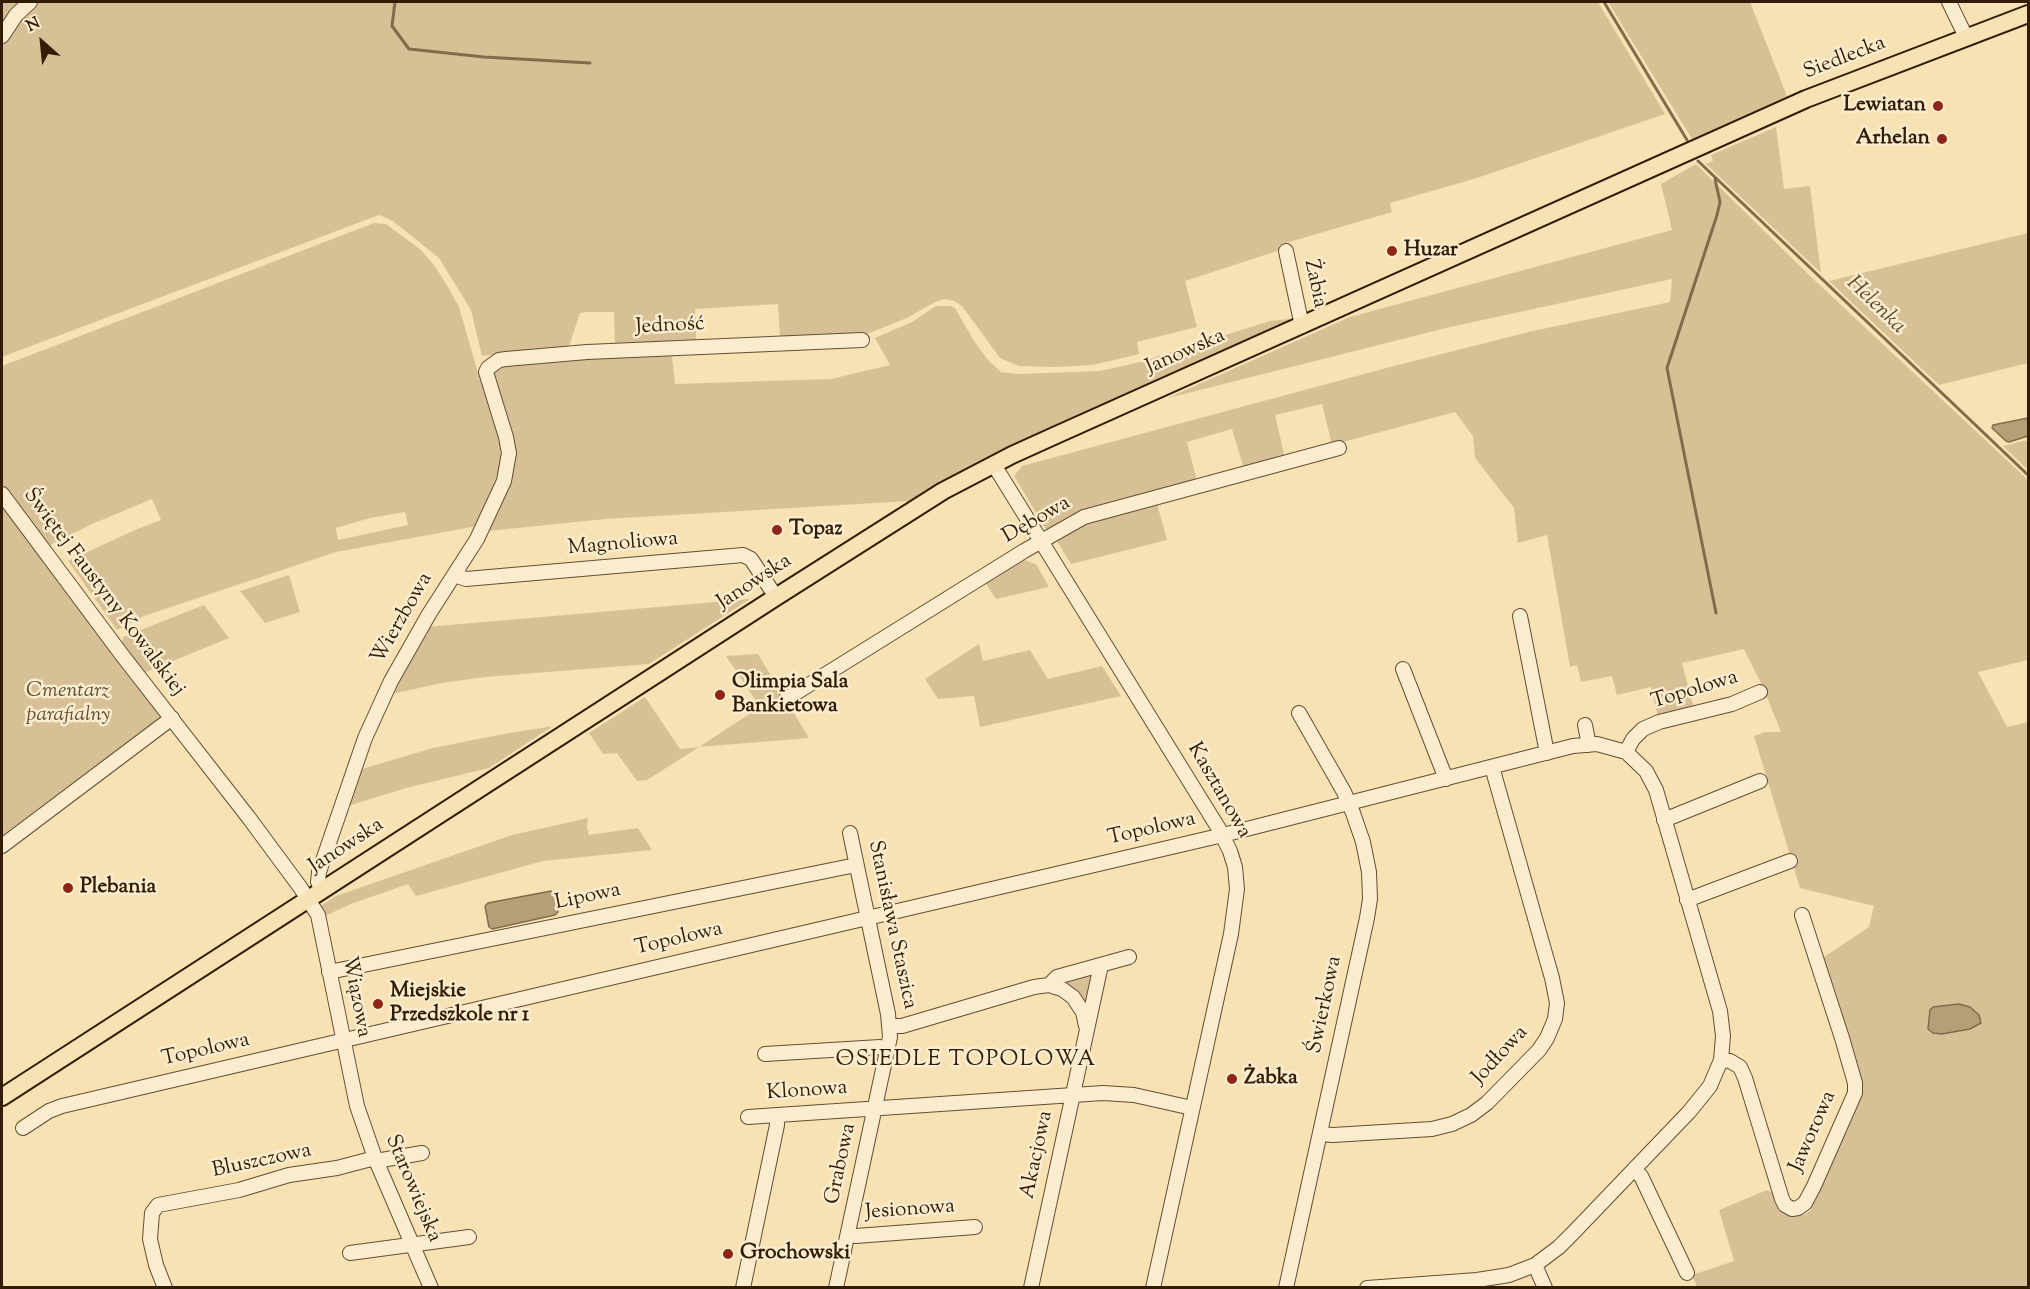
<!DOCTYPE html>
<html>
<head>
<meta charset="utf-8">
<style>
  body { margin:0 }
  #map { position:relative; width:2030px; height:1289px; overflow:hidden; background:#f8e2b4; font-family:"Sorts Mill Goudy",serif }
  canvas { display:block }
  .frame { position:absolute; inset:0; border:3px solid #331c06; pointer-events:none }
  .north { position:absolute; left:12px; top:12px; width:60px; height:60px; -webkit-text-stroke:4px #faecce; paint-order:stroke; rotate:333deg; font-size:16px; font-weight:700; line-height:24px; text-align:center; color:#331c06 }
  .north::after { content:''; display:block; margin:auto; width:21px; height:27px; background:#331c06; clip-path:polygon(50% 0,100% 100%,50% 72%,0 100%) }
</style>
</head>
<body>
<div id="map">
<canvas width="2030" height="1289"></canvas>
<div class="frame"></div>
<div class="north">N</div>
</div>
<script>
const g = document.querySelector('canvas').getContext('2d');
g.lineJoin = 'round';
function paint(path, color) {
  g.fillStyle = color;
  g.fill(path, 'evenodd');
}
function shape(rows) {
  const path = new Path2D();
  for (const r of rows) {
    path.moveTo(r[0], r[1]);
    for (let i = 2; i < r.length; i += 2) path.lineTo(r[i], r[i + 1]);
  }
  return path;
}
function stroke(path, color, width, dash) {
  g.strokeStyle = color;
  g.lineWidth = width;
  g.lineCap = dash ? 'butt' : 'round';
  g.setLineDash(dash || []);
  g.stroke(path);
}
function drawText(font, color, halo, rows, align = 'center') {
  g.font = font + ' "Sorts Mill Goudy",serif';
  g.lineWidth = 5;
  g.setLineDash([]);
  g.textBaseline = 'middle';
  g.strokeStyle = halo;
  g.fillStyle = color;
  for (const [text, x, y, turn = 0] of rows) {
    g.save();
    g.translate(x, y);
    g.rotate((+turn || 0) * Math.PI / 180);
    g.textAlign = isNaN(turn) ? turn : align;
    if (halo) g.strokeText(text, 0, 0);
    g.fillText(text, 0, 0);
    g.restore();
  }
}
const green = shape([
  [2,2,26,2,2,31],
  [33,2,1598,2,1665,114,1477,178,1390,203,1392,212,1279,245,1280,250,1185,281,1197,327,1137,342,1139,354,1093,365,1055,367,1019,366,1000,358,962,306,954,301,944,299,935,302,909,317,865,335,780,338,778,304,695,309,696,340,615,345,614,312,588,312,580,313,569,346,482,356,471,310,439,258,393,221,379,215,2,357,2,41],
  [1608,2,1750,2,1787,96,1692,139],
  [1776,127,1784,189,1810,186,1821,273,1706,164,1713,161,1711,155],
  [1696,164,1808,274,2028,480,2028,660,1978,672,2007,727,2028,722,2028,1287,1697,1287,1692,1275,1734,1261,1719,1210,1767,1190,1773,1193,1780,1210,1791,1215,1803,1215,1810,1211,1863,1090,1821,959,1869,927,1874,906,1800,888,1754,736,1765,732,1781,732,1762,685,1744,649,1682,663,1694,708,1658,717,1651,687,1617,695,1612,676,1581,682,1577,665,1570,667,1547,535,1518,543,1514,508,1475,458,1473,436,1455,412,1332,445,1322,404,1275,415,1285,458,1244,469,1232,429,1187,442,1197,481,1071,515,1055,528,1047,531,1014,476,1022,466,1390,367,1533,331,1670,302,1672,279,1450,327,1168,398,1350,317,1672,230,1661,184],
  [1959,1004,1980,1023,1970,1029,1957,1032,1933,1007],
  [374,223,386,224,421,250,436,268,448,287,459,307,480,380,497,420,505,445,503,474,477,526,336,552,144,616,117,630,68,561,135,530,161,520,152,499,92,524,48,546,2,484,2,366],
  [405,512,408,525,338,540,336,528,370,518],
  [2028,233,2028,363,1939,385,1829,281],
  [936,306,950,306,955,308,974,341,988,360,1001,372,1018,374,1100,371,1140,362,1270,321,1289,319,1291,322,993,457,909,501,606,519,488,531,514,456,493,373,500,366,509,363,672,355,675,384,831,379,890,365,875,338,912,322],
  [2028,440,2028,470,2003,446],
  [1157,504,1167,540,1071,564,1057,541,1090,521],
  [2,505,162,717,2,838],
  [1024,560,1036,564,1049,587,996,599,985,582],
  [289,575,300,612,265,623,240,591],
  [750,599,649,664,485,677,442,683,392,694,426,627],
  [204,605,229,638,144,673,122,643,123,637],
  [979,644,983,661,1030,650,1048,679,1102,666,1121,696,980,727,974,696,938,699,925,679],
  [758,654,809,738,699,747,647,780,637,781,617,753,603,754,589,733,645,697,680,749,699,747,760,707,726,656],
  [553,726,489,768,406,788,348,806,362,769,433,748,498,735],
  [588,818,587,828,589,835,638,828,652,850,543,861,416,896,408,884,351,904,325,916,319,907,336,896,512,835],
  [1094,970,1088,1008,1060,980]
]);
const water = shape([
  [2028,418,2028,436,2009,442,2006,441,1992,428,1993,425,2028,418],
  [551,891,554,894,558,912,555,915,492,929,489,927,485,906,488,903,551,891],
  [1959,1004,1970,1007,1979,1015,1981,1023,1970,1029,1942,1034,1933,1033,1928,1029,1930,1010,1933,1007,1959,1004]
]);
const stream = shape([
  [395,2,392,26,409,49,484,57,590,63],
  [1604,2,1687,140],
  [1698,161,2028,475],
  [1715,179,1720,202,1717,215,1667,368,1716,613]
]);
const minor = shape([
  [1949,2,1966,37],
  [2,36,16,15,30,2],
  [1286,251,1302,326],
  [994,465,1219,829,1230,851,1235,867,1237,889,1231,934,1153,1288],
  [2,494,122,655,249,818,300,887,318,915,357,1106,375,1158,431,1288],
  [454,575,466,579,743,555,751,559,776,597],
  [1520,616,1547,753],
  [1403,669,1446,779],
  [786,699,1024,551,1084,517,1339,448],
  [1585,725,1589,745],
  [1626,752,1633,739,1643,729,1659,722,1732,704,1760,692],
  [1664,820,1760,781],
  [2,846,172,718],
  [322,890,318,882,319,872,365,738,391,681,429,614,477,539,504,481,509,453,506,437,486,372,488,368,499,360,506,359,587,352,862,340],
  [1687,900,1790,861],
  [329,972,856,865],
  [1049,985,1062,989,1073,997,1083,1012,1086,1026],
  [890,1026,902,1026,1034,987,1049,985,1057,977,1129,957],
  [765,1054,880,1047,888,1050],
  [1721,1060,1730,1061,1740,1067,1745,1078,1782,1199,1785,1205,1792,1209,1798,1208,1805,1203,1814,1186,1855,1093,1855,1083,1842,1038,1802,915],
  [748,1117,1103,1093,1134,1095,1192,1108],
  [23,1128,49,1111,62,1106,1223,835,1573,746,1597,744,1626,752,1646,771,1656,790,1720,1011,1723,1036,1721,1060,1710,1086,1689,1112,1572,1234,1559,1247,1535,1265,1509,1275,1477,1280,1367,1288],
  [1320,1134,1333,1135,1432,1129,1452,1124,1471,1115,1487,1103,1539,1050,1547,1038,1555,1019,1557,1003,1552,978,1492,767],
  [376,1161,422,1153],
  [1634,1170,1641,1176,1687,1273],
  [848,1235,856,1236,975,1227],
  [350,1253,469,1237],
  [1535,1265,1545,1288],
  [165,1288,156,1265,150,1239,152,1213,158,1205,239,1190,289,1175,337,1168,375,1158],
  [743,1288,777,1125,777,1115],
  [836,1288,890,1037,888,1014,850,833],
  [1031,1288,1101,965],
  [1286,1288,1367,918,1370,899,1369,872,1363,842,1353,813,1344,792,1299,713]
]);
const major = shape([
  [2,1097,776,597,943,491,1012,455,1054,436,1806,99,2028,14]
]);
const markers = [
  [1938,106,6,"#8f2418"],
  [1942,139,6,"#8f2418"],
  [1392,251,6,"#8f2418"],
  [777,530,6,"#8f2418"],
  [720,695,6,"#8f2418"],
  [68,888,6,"#8f2418"],
  [378,1004,6,"#8f2418"],
  [1232,1079,6,"#8f2418"],
  [728,1254,6,"#8f2418"]
];
const streetNames = [
  ["Siedlecka",1845,59,-21],
  ["Żabia",1314,284,78],
  ["Jedność",670,327,-3],
  ["Janowska",1186,353,-24],
  ["Dębowa",1037,521,-30],
  ["Magnoliowa",623,545,-5],
  ["Janowska",755,583,-33],
  ["Świętej Faustyny Kowalskiej",103,593,53],
  ["Wierzbowa",403,619,-60],
  ["Topolowa",1695,691,-17],
  ["Kasztanowa",1218,791,60],
  ["Topolowa",1152,830,-13],
  ["Janowska",347,847,-33],
  ["Lipowa",588,898,-12],
  ["Stanisława Staszica",891,925,78],
  ["Topolowa",679,940,-13],
  ["Wiązowa",355,997,79],
  ["Świerkowa",1326,1005,-78],
  ["Topolowa",206,1051,-13],
  ["Jodłowa",1501,1056,-47],
  ["Klonowa",807,1092,-4],
  ["Jaworowa",1814,1132,-66],
  ["Akacjowa",1038,1155,-78],
  ["Bluszczowa",262,1162,-12],
  ["Grabowa",842,1164,-78],
  ["Starowiejska",412,1189,67],
  ["Jesionowa",910,1211,-4]
];
const poiNames = [
  ["Lewiatan",1926,106,"right"],
  ["Arhelan",1930,139,"right"],
  ["Huzar",1404,251],
  ["Topaz",789,530],
  ["Olimpia Sala",732,683],
  ["Bankietowa",732,707],
  ["Plebania",80,888],
  ["Miejskie",390,992],
  ["Przedszkole nr 1",390,1016],
  ["Żabka",1244,1079],
  ["Grochowski",740,1254]
];
const parkNames = [
  ["Cmentarz",68,692],
  ["parafialny",68,716]
];
const waterNames = [
  ["Helenka",1875,306,44]
];
const neighbourhoodNames = [
  ["OSIEDLE TOPOLOWA",966,1061]
];
paint(green, '#d7c096');
paint(water, '#b59f79');
stroke(water, '#816b4b', 1.5);
stroke(stream, '#816b4b', 3);
stroke(minor, '#644e32', 16);
stroke(major, '#331c06', 20);
stroke(minor, '#faecce', 14);
stroke(major, '#f8e2b4', 16);
for (const [x, y, r, color] of markers) {
  const dot = new Path2D();
  dot.arc(x, y, r, 0, 2 * Math.PI);
  g.fillStyle = color;
  g.fill(dot);
  stroke(dot, '#faecce', 2);
}
drawText('21px', '#331c06', '#faecce', streetNames);
drawText('bold 21px', '#331c06', '#faecce', poiNames, 'left');
drawText('italic 21px', '#644d31', '#faecce', parkNames);
drawText('italic 22px', '#604a2e', '#faecce', waterNames);
g.letterSpacing = '1.5px';
drawText('22px', '#331c06', '#faecce', neighbourhoodNames);
g.letterSpacing = '0px';
</script>
</body>
</html>
